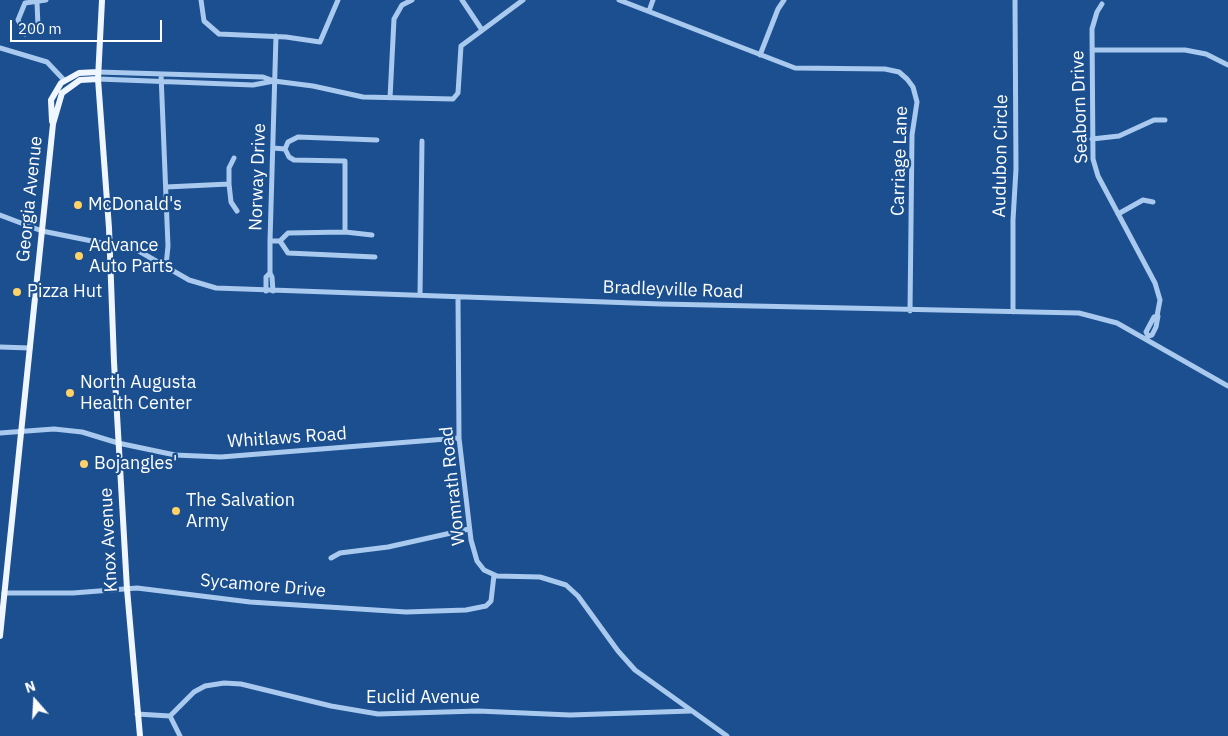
<!DOCTYPE html>
<html>
<head>
<meta charset="utf-8">
<style>
  body { margin:0 }
  #map { position:relative; width:1228px; height:736px; overflow:hidden; background:#1b4f8f; font-family:"IBM Plex Sans",sans-serif }
  canvas { display:block }
  .north { position:absolute; left:10px; top:676px; width:50px; height:50px; -webkit-text-stroke:4px #1b4f8f; paint-order:stroke; rotate:341deg; font-size:14px; font-weight:700; line-height:20px; text-align:center; color:#fff }
  .north::after { content:''; display:block; margin:auto; width:18px; height:22px; background:#fff; clip-path:polygon(50% 0,100% 100%,50% 72%,0 100%) }
  .scale { position:absolute; left:10px; top:20px; width:152px; height:22px; box-sizing:border-box; border:2px solid #fff; border-top:0; padding-left:6px; font-size:15px; line-height:18px; white-space:nowrap; color:#fff; -webkit-text-stroke:4px #1b4f8f; paint-order:stroke }
</style>
</head>
<body>
<div id="map">
<canvas width="1228" height="736"></canvas>
<div class="north">N</div>
<div class="scale">200 m</div>
</div>
<script>
const g = document.querySelector('canvas').getContext('2d');
g.lineJoin = 'round';
function shape(rows) {
  const path = new Path2D();
  for (const r of rows) {
    path.moveTo(r[0], r[1]);
    for (let i = 2; i < r.length; i += 2) path.lineTo(r[i], r[i + 1]);
  }
  return path;
}
function stroke(path, color, width, dash) {
  g.strokeStyle = color;
  g.lineWidth = width;
  g.lineCap = dash ? 'butt' : 'round';
  g.setLineDash(dash || []);
  g.stroke(path);
}
function drawText(font, color, halo, rows, align = 'center') {
  g.font = font + ' "IBM Plex Sans",sans-serif';
  g.lineWidth = 4.5;
  g.setLineDash([]);
  g.textBaseline = 'middle';
  g.strokeStyle = halo;
  g.fillStyle = color;
  for (const [text, x, y, turn = 0] of rows) {
    g.save();
    g.translate(x, y);
    g.rotate((+turn || 0) * Math.PI / 180);
    g.textAlign = isNaN(turn) ? turn : align;
    if (halo) g.strokeText(text, 0, 0);
    g.fillText(text, 0, 0);
    g.restore();
  }
}
const minor = shape([
  [201,0,204,21,219,34,286,37,320,42,338,0],
  [462,0,482,30],
  [619,0,795,68,885,69,899,72,907,79,913,87,917,102,912,135,910,311],
  [37,2,38,27,25,34,18,20,25,3,46,0],
  [1102,4,1097,12,1092,29,1093,159,1098,176,1155,283,1160,300,1157,316],
  [649,11,653,0],
  [0,48,47,62,64,80],
  [1092,50,1185,50,1206,54,1228,65],
  [760,55,778,9,784,0],
  [98,72,263,77,274,81,313,86,363,97,453,99,458,93,461,46,523,0],
  [161,74,168,246,166,266],
  [98,79,253,85,274,81],
  [390,98,394,19,402,5,412,0],
  [1092,139,1119,136,1154,120,1165,120],
  [273,148,285,149,289,157,294,160,345,161,345,232],
  [285,149,288,142,298,137,377,140],
  [234,158,229,168,229,184,231,202,237,211],
  [166,187,229,184],
  [1118,214,1143,200,1153,202],
  [0,215,42,231,137,250,189,280,216,288,661,304,1079,313,1117,323,1228,386],
  [270,241,280,241,288,233,345,232,372,235],
  [280,241,288,253,375,257],
  [266,291,266,277,270,273],
  [273,291,272,277,270,273,270,241,276,36],
  [420,295,422,141],
  [458,297,459,438,471,540,477,561,484,570,497,576,540,577,566,585,578,596,618,651,635,670,727,736],
  [1013,312,1013,220,1016,169,1015,0],
  [1147,340,1148,336,1146,332,1154,317,1158,316,1156,327,1152,335,1148,336],
  [0,347,30,348],
  [0,433,54,429,82,432,118,443,175,455,221,457,459,438],
  [331,558,340,553,388,547,469,529],
  [4,593,73,593,137,588,250,602,406,612,466,610,486,606,491,601,494,575],
  [137,714,170,716,180,736],
  [170,716,194,692,205,686,224,683,241,684,331,706,378,714,478,711,570,715,691,711]
]);
const major = shape([
  [102,0,98,79,109,228,114,362,127,589,140,736],
  [52,121,51,100,61,83,79,73,98,72],
  [0,636,53,124,62,93,80,80,98,79]
]);
const markers = [
  [78,205,5,"#ffd166"],
  [79,256,5,"#ffd166"],
  [17,292,5,"#ffd166"],
  [70,393,5,"#ffd166"],
  [84,464,5,"#ffd166"],
  [176,511,5,"#ffd166"]
];
const streetNames = [
  ["Seaborn Drive",1080,107,-92],
  ["Audubon Circle",1001,156,-89],
  ["Carriage Lane",900,161,-88],
  ["Norway Drive",258,177,-88],
  ["Georgia Avenue",30,199,-84],
  ["Bradleyville Road",673,290,2],
  ["Whitlaws Road",287,438,-4],
  ["Womrath Road",453,486,-96],
  ["Knox Avenue",109,540,-93],
  ["Sycamore Drive",263,586,5],
  ["Euclid Avenue",423,698]
];
const poiNames = [
  ["McDonald's",88,205],
  ["Advance",89,246],
  ["Auto Parts",89,267],
  ["Pizza Hut",27,292],
  ["North Augusta",80,383],
  ["Health Center",80,404],
  ["Bojangles'",94,464],
  ["The Salvation",186,501],
  ["Army",186,522]
];
stroke(minor, '#a9c9ee', 5);
stroke(major, '#f0f6ff', 6);
for (const [x, y, r, color] of markers) {
  const dot = new Path2D();
  dot.arc(x, y, r, 0, 2 * Math.PI);
  g.fillStyle = color;
  g.fill(dot);
  stroke(dot, '#1b4f8f', 2);
}
drawText('18px', '#fff', '#1b4f8f', streetNames);
drawText('18px', '#fff', '#1b4f8f', poiNames, 'left');
</script>
</body>
</html>
